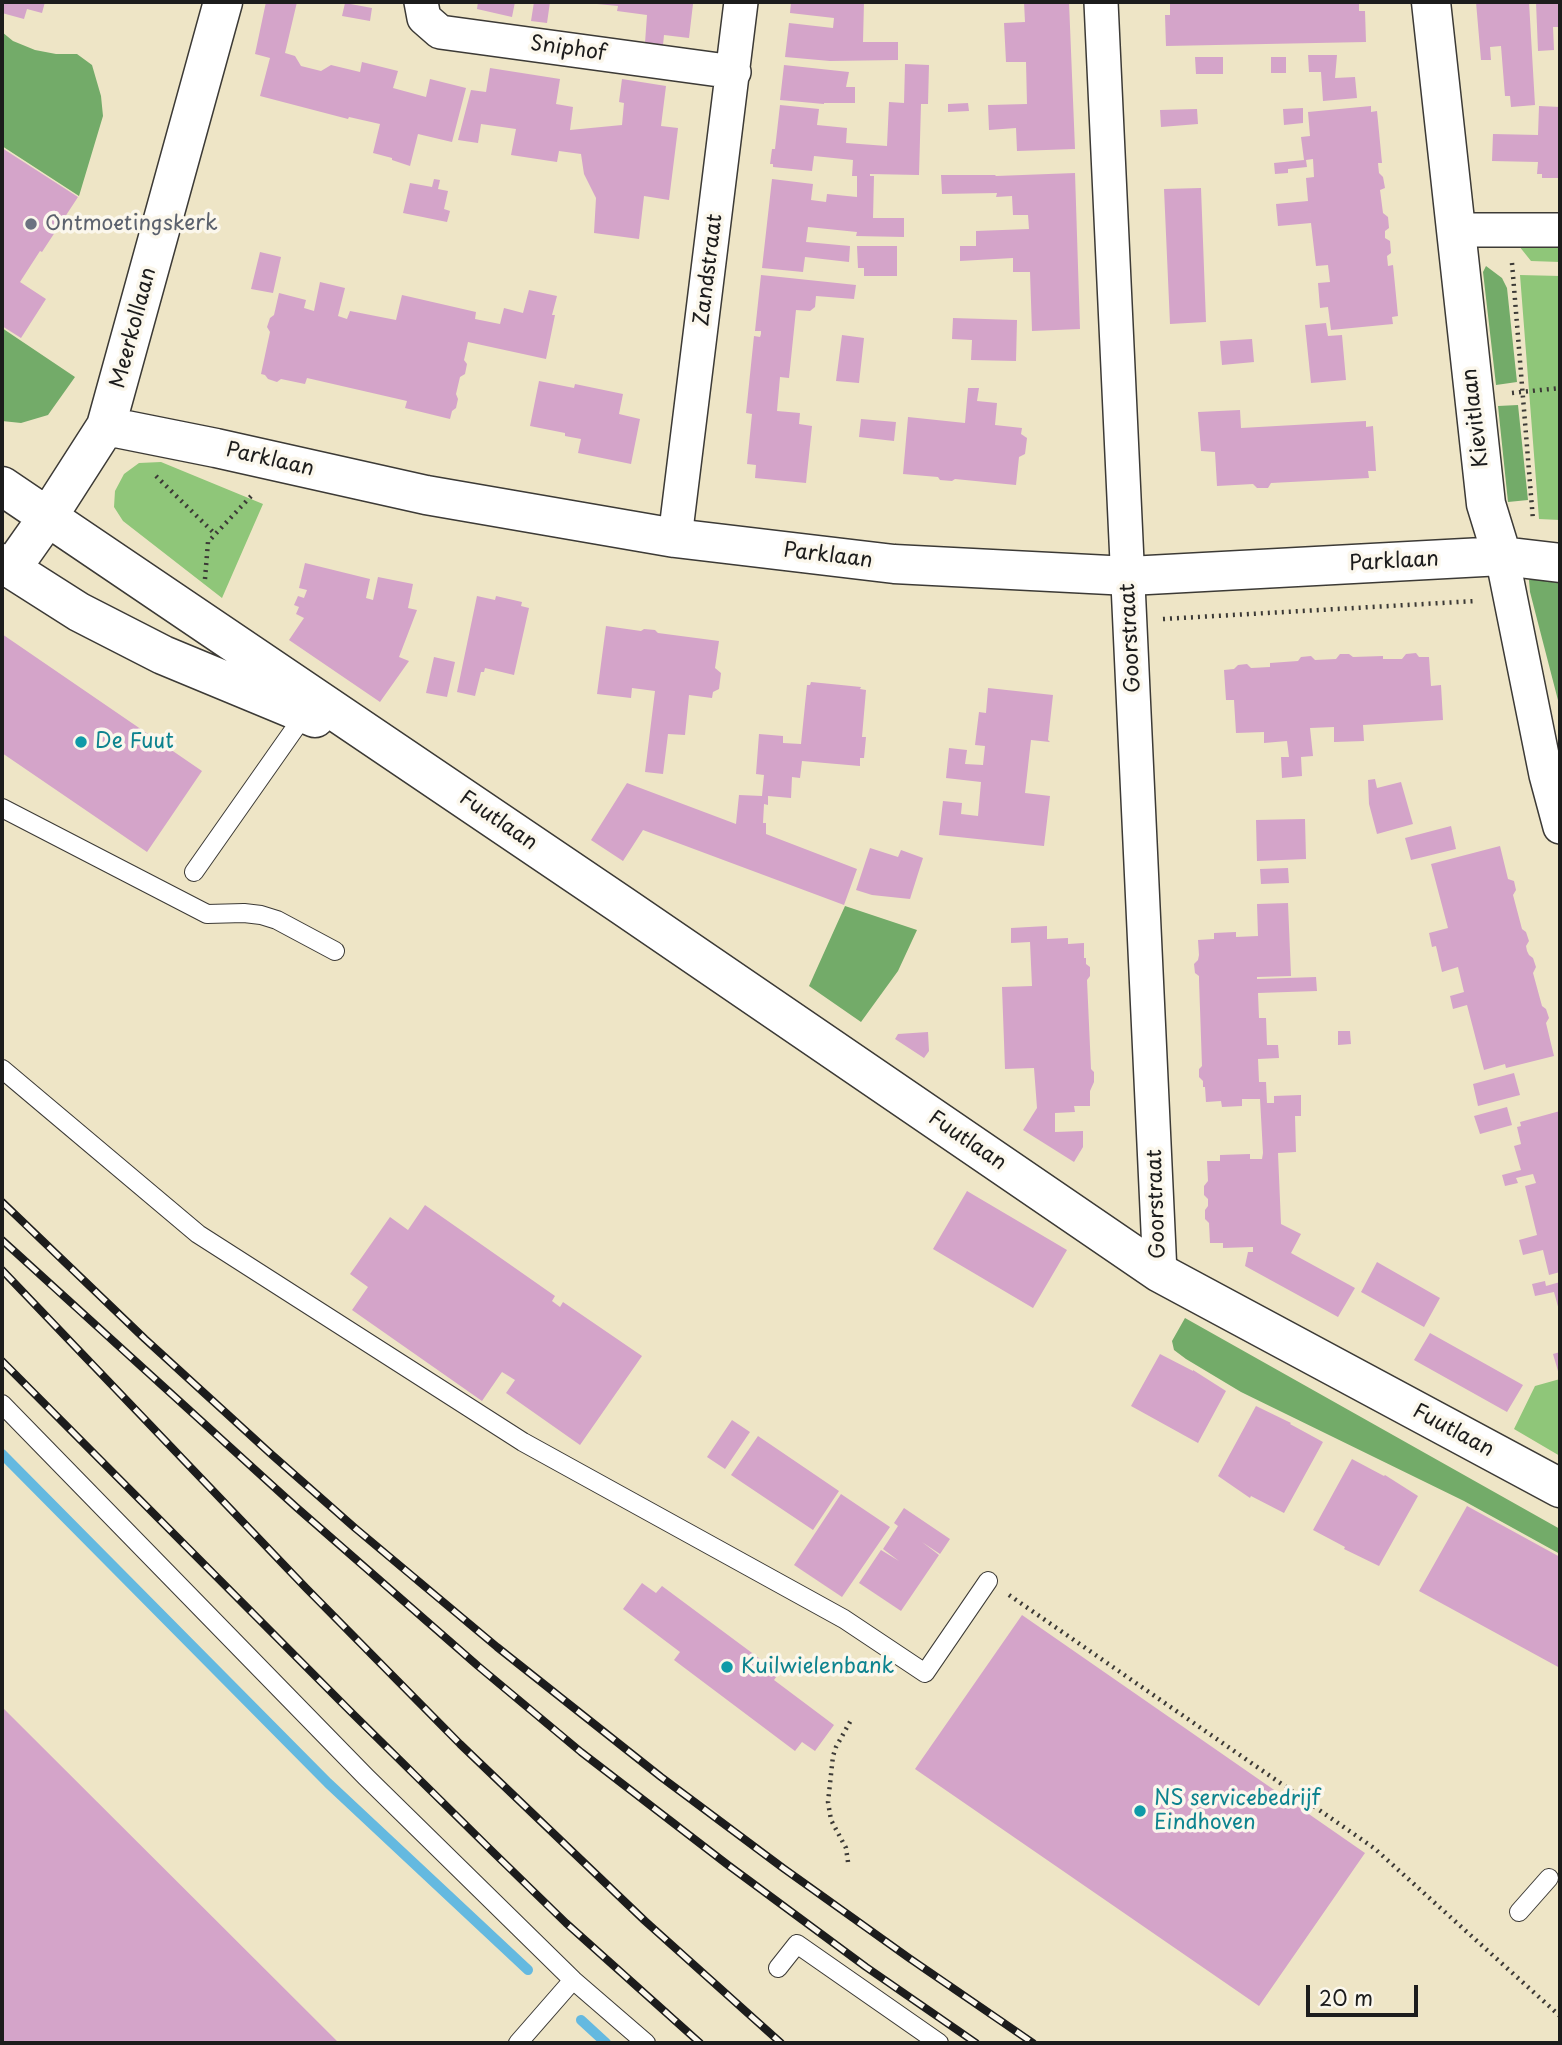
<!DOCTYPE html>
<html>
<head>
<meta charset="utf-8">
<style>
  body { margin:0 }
  #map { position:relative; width:1562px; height:2045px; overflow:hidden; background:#eee5c6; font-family:"Playpen Sans",sans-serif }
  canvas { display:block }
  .frame { position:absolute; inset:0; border:4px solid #1c1c1c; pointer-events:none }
  .scale { position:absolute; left:1306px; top:1985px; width:112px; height:32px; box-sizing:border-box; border:4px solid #1c1c1c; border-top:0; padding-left:9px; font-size:21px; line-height:24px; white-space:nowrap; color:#1c1c1c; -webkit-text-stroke:5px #fbf7ec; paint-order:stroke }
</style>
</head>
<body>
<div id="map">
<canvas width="1562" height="2045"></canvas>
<div class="frame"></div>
<div class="scale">20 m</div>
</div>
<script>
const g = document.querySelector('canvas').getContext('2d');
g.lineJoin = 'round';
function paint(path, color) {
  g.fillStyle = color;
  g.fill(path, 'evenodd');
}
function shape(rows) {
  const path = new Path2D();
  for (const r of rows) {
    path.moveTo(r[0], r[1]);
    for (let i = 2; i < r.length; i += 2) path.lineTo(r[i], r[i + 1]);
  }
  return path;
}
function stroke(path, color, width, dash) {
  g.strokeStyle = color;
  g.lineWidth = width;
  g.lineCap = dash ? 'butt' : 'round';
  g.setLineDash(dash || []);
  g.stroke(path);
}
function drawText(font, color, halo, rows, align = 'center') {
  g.font = font + ' "Playpen Sans",sans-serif';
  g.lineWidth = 7;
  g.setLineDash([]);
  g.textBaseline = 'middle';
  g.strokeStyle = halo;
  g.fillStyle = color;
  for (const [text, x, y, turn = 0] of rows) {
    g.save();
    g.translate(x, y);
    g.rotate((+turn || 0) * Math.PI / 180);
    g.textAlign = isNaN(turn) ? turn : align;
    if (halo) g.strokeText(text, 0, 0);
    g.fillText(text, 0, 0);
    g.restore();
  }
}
const green = shape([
  [1515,241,1560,243,1560,262,1531,261],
  [1520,275,1560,276,1560,520,1539,519],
  [161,462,263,504,222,598,123,521,114,507,115,491,124,474,139,463],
  [1560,1379,1560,1456,1514,1429,1535,1386]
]);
const forest = shape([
  [2,32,13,41,35,50,56,54,77,54,92,65,101,96,103,116,79,196,2,146],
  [1486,266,1502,278,1507,288,1517,382,1496,385,1483,272],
  [2,328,75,377,48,415,21,423,2,421],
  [1518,405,1528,500,1508,502,1498,406],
  [1541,577,1560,580,1560,708,1530,592,1529,580],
  [845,906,917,930,898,971,861,1022,809,986],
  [1185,1318,1560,1529,1560,1554,1464,1501,1241,1392,1186,1359,1174,1350,1172,1341]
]);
const stream = shape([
  [2,1454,328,1783,528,1970],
  [581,2020,606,2043]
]);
const building = shape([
  [2,2,45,2,42,13,27,9,24,19,2,13],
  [266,2,297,2,285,53,295,56,301,66,321,71,331,65,360,72,362,62,398,71,393,88,426,97,430,79,466,88,452,142,418,134,410,166,392,160,392,158,373,153,380,124,349,117,348,119,260,96,270,58,255,54],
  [478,2,515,2,512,17,477,9],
  [534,2,550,2,547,23,531,21],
  [597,2,677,2,693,4,689,38,664,35,663,45,645,43,647,15,617,11,618,6,597,4],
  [791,2,864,2,863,42,898,42,898,60,830,61,785,57,789,23,833,28,834,18,790,13],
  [1024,2,1069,2,1075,149,1017,151,1016,128,989,130,988,105,1027,104,1026,62,1006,62,1004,23,1025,22],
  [1170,2,1359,2,1359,11,1365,11,1366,42,1166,46,1165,15,1170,15],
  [1476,2,1529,2,1535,105,1511,107,1510,96,1505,96,1501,46,1490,47,1491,60,1481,60],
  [1536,2,1560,2,1560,27,1553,27,1554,50,1538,51],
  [345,3,372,8,370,21,342,16],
  [1308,55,1337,55,1335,78,1355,77,1357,98,1323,101,1321,72,1309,72],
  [1195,57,1223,57,1223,74,1196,74],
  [1271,57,1286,57,1286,73,1271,73],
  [905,64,929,65,928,104,921,104,919,175,870,174,870,176,874,176,873,218,904,218,904,237,856,236,857,232,808,227,806,242,850,246,849,262,805,257,803,272,762,268,772,179,813,184,811,200,826,202,827,194,857,197,857,176,852,176,853,160,814,156,812,171,773,167,773,164,770,164,772,149,775,149,780,105,819,109,817,125,847,128,846,143,887,146,889,102,904,103],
  [784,65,849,72,846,87,855,87,855,103,824,103,824,104,780,100],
  [490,68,560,79,556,104,573,107,570,130,622,125,624,103,619,102,622,79,666,86,661,126,678,128,669,200,644,196,639,239,594,233,596,198,584,174,581,154,559,151,557,162,511,155,516,129,481,124,478,143,458,140,471,90,486,92],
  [968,103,969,111,948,112,948,104],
  [1371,106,1371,112,1377,111,1382,163,1378,163,1379,173,1383,177,1385,188,1380,190,1383,213,1388,217,1389,228,1385,231,1385,238,1390,241,1391,253,1387,256,1388,266,1393,265,1398,316,1392,317,1393,324,1331,330,1328,307,1320,308,1318,283,1330,282,1328,265,1316,266,1311,223,1278,226,1276,204,1308,201,1306,178,1314,177,1313,159,1306,160,1307,167,1288,169,1288,173,1275,174,1274,163,1304,160,1301,137,1310,136,1308,112],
  [1539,106,1560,107,1560,178,1542,178,1542,174,1537,174,1538,162,1492,161,1493,134,1538,135],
  [1303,108,1303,123,1284,125,1283,109],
  [1197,109,1198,124,1161,127,1160,110],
  [2,148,78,197,42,252,40,251,20,282,46,299,21,338,2,326],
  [1075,173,1080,329,1032,331,1030,272,1013,272,1013,258,960,261,960,246,976,246,976,231,1029,229,1028,215,1013,215,1012,196,996,197,997,193,942,194,941,175,995,175,996,176],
  [434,179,440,180,438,189,448,191,444,209,450,211,447,222,403,213,410,183,432,187],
  [1201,188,1206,322,1170,324,1164,189],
  [857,246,897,246,897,276,864,276,864,268,858,268],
  [260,252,281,257,273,293,251,289],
  [761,275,856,285,854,299,816,296,815,307,810,311,796,310,789,378,780,377,777,411,800,413,799,424,812,426,806,483,755,478,756,465,747,464,752,414,746,413,754,336,760,337,761,334,761,331,755,331],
  [320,282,345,288,338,316,347,319,350,311,396,320,402,295,476,312,475,319,500,324,504,308,523,313,529,290,557,296,552,315,555,315,546,359,468,342,464,360,467,364,465,374,460,377,456,394,458,399,456,408,452,411,450,419,405,408,407,401,307,378,305,384,281,379,277,382,268,379,265,375,261,374,270,332,267,327,270,318,274,315,279,293,306,300,304,308,314,311],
  [953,318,1017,320,1016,361,971,360,972,340,952,339],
  [1326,323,1328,336,1342,335,1346,380,1311,383,1305,325],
  [842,335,864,338,859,383,836,381],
  [1252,339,1254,362,1222,365,1220,341],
  [539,381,574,388,575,384,623,394,619,414,640,419,631,464,578,453,581,439,565,436,565,433,530,426],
  [968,388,979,388,977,401,997,403,995,425,1022,428,1021,434,1027,438,1025,454,1019,457,1016,485,955,479,952,481,940,480,938,477,903,474,908,417,965,423],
  [1240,410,1241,428,1366,421,1366,427,1373,426,1376,471,1368,471,1369,478,1271,483,1268,488,1257,488,1253,484,1217,486,1215,452,1201,451,1198,412],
  [861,419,896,422,894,441,859,437],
  [305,563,370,579,366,598,373,600,378,577,413,584,408,608,417,610,399,657,409,661,380,702,289,640,304,618,296,614,299,607,294,605,298,596,304,598,307,590,299,588],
  [477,596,495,600,496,596,522,602,521,606,529,608,514,675,485,668,484,672,481,672,475,696,457,692],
  [606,626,641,631,644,629,655,630,658,633,719,641,715,668,721,673,719,689,713,692,712,698,689,695,685,735,668,734,663,774,645,772,655,691,632,688,631,698,597,694],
  [2,634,202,771,147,852,2,753],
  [1416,653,1419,657,1429,657,1431,686,1441,685,1443,720,1363,725,1364,741,1334,742,1334,727,1310,728,1313,756,1301,757,1302,776,1282,778,1281,757,1289,757,1287,741,1264,743,1264,732,1236,733,1234,700,1226,700,1224,670,1234,669,1238,665,1247,664,1251,668,1270,667,1270,663,1298,661,1301,657,1311,656,1315,660,1336,659,1340,654,1349,654,1353,657,1383,656,1383,659,1402,659,1406,654],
  [434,657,455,662,447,697,426,693],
  [811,682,861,687,860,689,866,690,862,737,866,737,864,758,860,758,860,766,802,761,800,778,792,777,791,798,768,796,768,805,764,804,763,823,766,823,766,834,857,869,844,905,643,830,623,861,591,840,627,783,736,824,739,795,762,796,764,775,756,774,759,734,783,736,783,743,801,744,807,685,810,685],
  [988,688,1053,695,1048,740,1050,742,1031,740,1025,793,1050,796,1044,846,939,835,943,801,962,803,961,814,978,816,981,782,946,778,949,748,967,750,965,764,983,765,985,746,975,745,979,712,986,713],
  [1375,779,1377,788,1401,782,1413,824,1377,834,1369,804,1368,780],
  [1305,819,1306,859,1257,861,1256,820],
  [1451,826,1456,849,1411,860,1405,838],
  [1500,846,1508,879,1514,881,1516,890,1513,895,1522,929,1526,932,1529,941,1526,946,1527,951,1529,955,1533,958,1536,967,1533,973,1542,1006,1546,1009,1549,1018,1546,1023,1554,1056,1506,1068,1505,1064,1484,1070,1467,1005,1453,1009,1450,996,1464,992,1458,967,1442,972,1436,946,1432,947,1429,933,1448,928,1431,864],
  [870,848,898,857,901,850,923,858,910,899,872,895,856,890],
  [1288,868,1289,883,1261,884,1260,869],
  [1288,903,1291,976,1257,977,1257,979,1316,977,1317,991,1258,993,1259,1018,1266,1018,1267,1045,1278,1045,1279,1058,1258,1059,1259,1082,1266,1082,1267,1103,1274,1103,1274,1096,1301,1095,1301,1116,1295,1116,1296,1152,1278,1153,1281,1224,1301,1234,1291,1253,1355,1288,1338,1317,1245,1266,1248,1252,1253,1252,1253,1247,1223,1248,1223,1243,1210,1243,1209,1223,1205,1219,1205,1210,1208,1206,1208,1199,1204,1195,1204,1186,1208,1181,1207,1161,1220,1161,1220,1155,1250,1154,1250,1159,1262,1159,1263,1153,1260,1099,1242,1099,1242,1106,1222,1107,1221,1101,1206,1102,1205,1087,1203,1087,1203,1081,1199,1077,1199,1069,1202,1066,1199,980,1199,976,1195,973,1194,964,1198,960,1199,955,1198,940,1214,939,1214,933,1236,932,1236,937,1258,936,1257,904],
  [1047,926,1047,939,1068,938,1068,944,1084,943,1084,958,1086,958,1086,964,1090,967,1090,976,1087,980,1091,1069,1094,1072,1094,1082,1090,1091,1090,1106,1074,1106,1075,1112,1055,1113,1055,1132,1083,1131,1083,1147,1074,1162,1023,1130,1037,1108,1034,1068,1005,1069,1002,987,1032,986,1030,942,1011,943,1011,928],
  [1338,1031,1350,1031,1351,1044,1338,1045],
  [928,1032,929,1051,924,1058,895,1039,898,1034],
  [1514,1073,1520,1095,1478,1106,1473,1084],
  [1507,1107,1512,1125,1480,1134,1474,1116],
  [1560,1111,1560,1272,1549,1275,1543,1250,1523,1255,1519,1240,1537,1235,1525,1186,1536,1183,1533,1174,1516,1178,1518,1183,1505,1186,1502,1175,1521,1170,1514,1146,1521,1144,1517,1127,1521,1126,1520,1122],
  [967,1191,1067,1250,1033,1308,933,1249],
  [425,1205,555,1296,552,1301,560,1307,563,1302,642,1356,580,1445,506,1393,515,1380,502,1372,482,1401,352,1310,368,1287,350,1274,390,1217,408,1230],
  [1377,1262,1440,1298,1424,1327,1361,1292],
  [1545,1281,1546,1286,1560,1282,1560,1314,1554,1292,1535,1296,1532,1284],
  [1430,1333,1523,1385,1507,1412,1414,1360],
  [1560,1352,1560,1378,1553,1354],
  [1160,1354,1193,1371,1193,1370,1226,1391,1198,1443,1131,1406],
  [1256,1406,1291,1423,1290,1424,1323,1442,1284,1513,1251,1496,1250,1498,1218,1476],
  [732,1420,750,1432,725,1469,707,1457],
  [758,1436,839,1491,813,1530,731,1475],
  [1352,1459,1384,1476,1385,1475,1418,1496,1379,1566,1344,1549,1345,1547,1313,1530],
  [841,1494,890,1527,842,1597,794,1565],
  [1467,1506,1560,1557,1560,1668,1419,1591],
  [904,1508,950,1539,940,1554,922,1542,939,1555,901,1611,859,1583,881,1550,899,1561,883,1549,898,1526,894,1523],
  [642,1583,656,1593,662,1586,779,1673,774,1680,834,1725,815,1751,802,1742,795,1751,674,1660,680,1652,623,1609],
  [1022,1615,1365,1853,1259,2006,915,1769],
  [2,1707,339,2043,2,2043]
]);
const path = shape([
  [1512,263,1533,520],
  [1512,393,1560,388],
  [156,476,215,534],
  [205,579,208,542,253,494],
  [1163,619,1476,601],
  [1009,1595,1374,1848,1560,2016],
  [848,1862,846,1848,831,1820,828,1802,833,1756,836,1747,851,1720]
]);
const service = shape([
  [2,808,207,914,244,913,261,915,277,920,335,951],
  [194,872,305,714],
  [2,1069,198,1234,523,1442,844,1619,925,1673,988,1581],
  [2,1404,366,1777,573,1980,646,2043],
  [1519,1912,1549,1878],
  [778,1968,797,1944,939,2043],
  [518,2043,573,1980]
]);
const minor = shape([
  [421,2,424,18,440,32,734,72],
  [1101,2,1160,1273],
  [1455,230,1560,230],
  [675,538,741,2],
  [1502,556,1546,775,1560,827]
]);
const tertiary = shape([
  [1431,2,1486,504,1502,556],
  [106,426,216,448,426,495,675,538,894,564,1129,576,1502,556,1560,563],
  [2,486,623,906,1160,1273,1560,1488],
  [2,563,79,612,163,655,315,718],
  [11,569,47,518,106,426,223,2]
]);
const rail = shape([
  [2,1202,145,1339,271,1454,355,1528,497,1647,661,1777,783,1868,909,1958,1033,2043],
  [2,1240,296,1507,478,1666,581,1752,728,1865,866,1967,976,2043],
  [2,1270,306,1588,460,1744,645,1921,781,2043],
  [2,1361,350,1711,495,1854,566,1923,700,2043]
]);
const markers = [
  [31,224,7,"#6b7280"],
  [81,742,7,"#0f9aa8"],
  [727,1667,7,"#0f9aa8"],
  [1140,1811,7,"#0f9aa8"]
];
const streetNames = [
  ["Sniphof",568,49,8],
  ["Zandstraat",709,270,-83],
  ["Meerkollaan",134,328,-75],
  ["Kievitlaan",1476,418,-97],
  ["Parklaan",270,460,13],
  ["Parklaan",828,556,7],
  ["Parklaan",1394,562,-3],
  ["Goorstraat",1131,638,-93],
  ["Fuutlaan",498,821,34],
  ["Fuutlaan",967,1141,34],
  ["Goorstraat",1157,1204,-92],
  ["Fuutlaan",1453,1431,28]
];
const worshipNames = [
  ["Ontmoetingskerk",45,224]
];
const cultureNames = [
  ["De Fuut",95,742],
  ["Kuilwielenbank",741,1667],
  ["NS servicebedrijf",1154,1799],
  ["Eindhoven",1154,1823]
];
paint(green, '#8fc679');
paint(forest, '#73ab69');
stroke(stream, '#64b9e0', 10);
paint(building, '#d4a4c9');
stroke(service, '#3c3a36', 20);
stroke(minor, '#3c3a36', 36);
stroke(tertiary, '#3c3a36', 41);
stroke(path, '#3c3a36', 4.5, [2, 5]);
stroke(service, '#fff', 18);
stroke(minor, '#fff', 33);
stroke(tertiary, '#fff', 38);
stroke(rail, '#1c1c1c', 8);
stroke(rail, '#fbf7ec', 5, [16]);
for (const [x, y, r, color] of markers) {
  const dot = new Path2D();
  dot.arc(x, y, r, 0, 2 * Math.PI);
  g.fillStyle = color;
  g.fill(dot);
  stroke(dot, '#fbf7ec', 2.5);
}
drawText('21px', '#1c1c1c', '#fbf7ec', streetNames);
drawText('21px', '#5b616d', '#fbf7ec', worshipNames, 'left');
drawText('21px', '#0d838f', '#fbf7ec', cultureNames, 'left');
</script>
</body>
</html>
